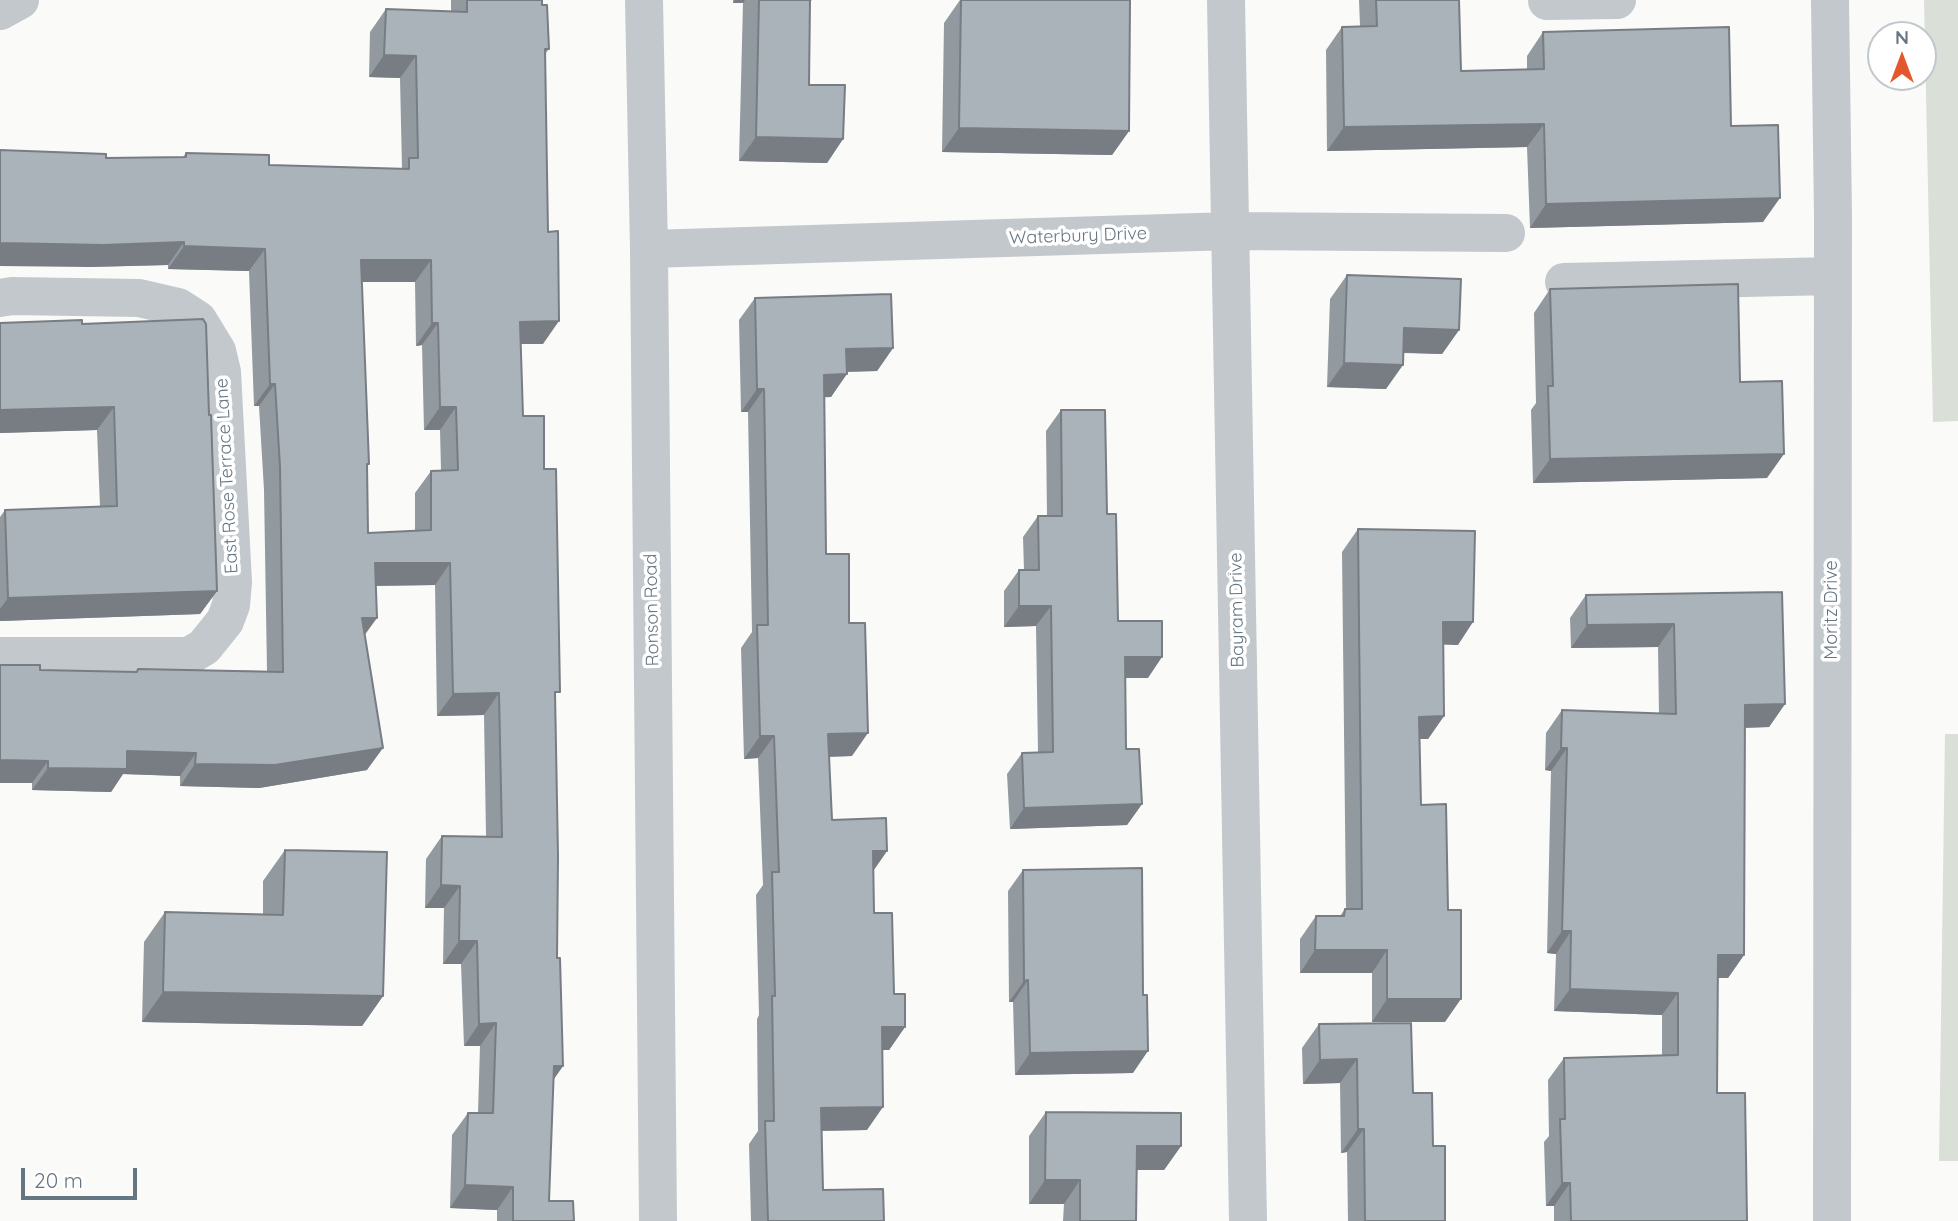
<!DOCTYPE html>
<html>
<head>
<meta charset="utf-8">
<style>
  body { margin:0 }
  #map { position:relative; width:1958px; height:1221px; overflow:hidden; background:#fafaf8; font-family:Quicksand,sans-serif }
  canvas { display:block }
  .north { position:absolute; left:1867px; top:21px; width:70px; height:70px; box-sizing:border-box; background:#fff; border:2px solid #c1c8cd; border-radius:50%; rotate:0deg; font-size:19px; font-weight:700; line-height:28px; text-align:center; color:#657683 }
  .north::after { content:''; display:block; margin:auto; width:24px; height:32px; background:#e4572e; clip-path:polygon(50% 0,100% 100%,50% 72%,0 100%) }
  .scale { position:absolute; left:21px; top:1168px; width:116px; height:32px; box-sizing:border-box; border:4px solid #657683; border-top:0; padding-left:9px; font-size:21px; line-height:24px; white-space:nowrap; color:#657683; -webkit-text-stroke:5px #fff; paint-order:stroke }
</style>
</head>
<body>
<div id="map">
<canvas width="1958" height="1221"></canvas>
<div class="north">N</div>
<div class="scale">20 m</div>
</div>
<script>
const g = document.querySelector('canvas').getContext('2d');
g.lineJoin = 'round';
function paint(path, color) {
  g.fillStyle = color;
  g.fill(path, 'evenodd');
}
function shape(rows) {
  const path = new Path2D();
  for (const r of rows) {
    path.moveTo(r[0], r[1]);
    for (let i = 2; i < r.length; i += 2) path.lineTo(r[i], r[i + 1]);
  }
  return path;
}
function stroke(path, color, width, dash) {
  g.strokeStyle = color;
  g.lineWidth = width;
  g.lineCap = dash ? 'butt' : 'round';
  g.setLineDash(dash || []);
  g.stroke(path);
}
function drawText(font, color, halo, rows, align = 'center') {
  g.font = font + ' Quicksand,sans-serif';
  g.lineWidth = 7;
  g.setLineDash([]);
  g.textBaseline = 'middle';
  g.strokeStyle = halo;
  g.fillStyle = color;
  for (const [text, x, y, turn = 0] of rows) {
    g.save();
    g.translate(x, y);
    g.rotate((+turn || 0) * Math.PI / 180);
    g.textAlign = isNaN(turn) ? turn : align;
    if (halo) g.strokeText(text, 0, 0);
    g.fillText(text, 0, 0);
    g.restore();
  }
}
const green = shape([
  [1924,0,1958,0,1958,421,1933,422],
  [1945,734,1958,734,1958,1161,1939,1161]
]);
const minor = shape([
  [644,0,649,249,658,1221],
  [1226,0,1248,1221],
  [1830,0,1833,216,1832,1221],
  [1547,1,1617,0],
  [0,11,20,0],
  [649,249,1231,231,1506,233],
  [1564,282,1833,276],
  [0,298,12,296,139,298,178,307,198,320,217,351,222,372,233,582,231,605,225,621,204,647,189,656,0,656]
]);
const wall = shape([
  [451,0,542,0,549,49,545,54,543,344,521,344,523,416,544,469,555,698,557,958,563,1066,553,1080,549,1201,574,1221,497,1221,497,1210,450,1208,452,1135,468,1113,478,1113,480,1046,464,1046,461,964,443,964,444,908,425,908,426,859,442,836,486,836,484,715,437,716,435,585,375,586,365,634,367,770,259,788,180,786,180,776,123,774,111,792,32,790,32,783,0,783,0,665,40,670,135,672,138,669,267,671,264,490,259,406,254,406,249,271,168,269,168,265,88,267,106,158,183,157,186,153,269,165,402,169,400,78,369,77,370,32,386,9,451,11],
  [362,282,415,282,416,346,422,345,424,430,440,430,441,470,431,471,415,493,415,531,368,533],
  [733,0,812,0,810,2,809,85,843,139,827,163,739,161,743,3,733,3],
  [960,0,1130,0,1129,131,1112,155,942,152,944,23],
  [1359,0,1459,0,1461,71,1527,70,1527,56,1543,32,1731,126,1763,222,1530,228,1527,147,1327,151,1326,50,1342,27,1360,26],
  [1347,275,1459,330,1442,354,1403,353,1386,389,1327,387,1330,299],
  [1550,289,1740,382,1767,478,1533,483,1531,410,1536,403,1534,313],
  [755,298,893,348,877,371,847,372,831,397,824,397,826,554,849,623,852,756,829,757,832,820,887,851,873,871,874,913,894,994,905,1027,889,1050,882,1050,867,1130,822,1131,823,1190,884,1221,751,1221,749,1144,758,1131,757,1019,759,1015,756,895,763,885,758,758,744,759,741,648,752,632,748,412,741,412,739,320],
  [0,323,82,324,209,415,217,591,200,614,0,621,0,517,5,510,100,507,97,430,0,433],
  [1061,410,1107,514,1118,621,1148,678,1125,678,1126,749,1142,804,1127,825,1010,829,1007,774,1022,753,1038,752,1036,626,1004,627,1004,591,1019,570,1024,570,1023,537,1038,516,1047,516,1046,431],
  [1358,529,1458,645,1443,644,1444,716,1428,739,1419,739,1421,805,1445,1022,1372,1022,1372,973,1300,973,1300,939,1316,916,1340,916,1345,909,1346,909,1342,552],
  [1782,592,1785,704,1769,727,1745,728,1744,955,1728,978,1718,978,1717,1093,1747,1221,1554,1221,1554,1206,1546,1206,1544,1142,1549,1136,1548,1080,1564,1058,1662,1055,1662,1015,1554,1011,1556,954,1547,953,1551,771,1545,770,1546,733,1562,710,1659,714,1658,647,1571,648,1570,618,1586,595],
  [285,850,383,996,362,1026,142,1022,144,942,165,912,263,914,263,881],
  [1023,870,1143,995,1133,1073,1015,1075,1013,1002,1009,1002,1008,891],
  [1319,1024,1413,1093,1433,1146,1445,1221,1348,1221,1347,1152,1341,1153,1340,1083,1303,1084,1302,1048],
  [1046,1112,1181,1146,1164,1170,1137,1170,1136,1221,1063,1221,1064,1204,1029,1204,1029,1136]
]);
const shadedWall = shape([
  [735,0,745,0,743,3,733,3],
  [384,55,416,56,400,78,369,77],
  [1544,124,1527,147,1327,151,1344,127],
  [959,128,1129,131,1112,155,942,152],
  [756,137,843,139,827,163,739,161],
  [1780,198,1763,222,1530,228,1546,204],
  [184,242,168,265,88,267,0,266,0,243],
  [184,246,265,249,249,271,168,269],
  [361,260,431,260,415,282,345,282],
  [559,321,543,344,504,344,520,322],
  [432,323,438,323,422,345,416,346],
  [1404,328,1459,330,1442,354,1387,352],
  [893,348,877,371,830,372,846,349],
  [1344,363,1403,365,1386,389,1327,387],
  [847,374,831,397,808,398,824,375],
  [270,384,275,384,259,406,254,406],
  [757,389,764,389,748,412,741,412],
  [114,407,97,430,0,433,0,410],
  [440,407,456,407,440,430,424,430],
  [1784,454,1767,478,1533,483,1550,459],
  [375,563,450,563,435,585,359,586],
  [217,591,200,614,0,621,0,609,8,598],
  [1019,606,1051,606,1036,626,1004,627],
  [362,618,377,618,361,640],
  [1443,622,1473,622,1458,645,1427,644],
  [1674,624,1658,647,1571,648,1587,625],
  [1125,657,1162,657,1148,678,1110,678],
  [499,693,484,715,437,716,453,694],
  [1785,704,1769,727,1729,728,1745,705],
  [1444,716,1428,739,1403,739,1419,717],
  [868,733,852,756,812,757,828,734],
  [760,736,774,736,758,758,744,759],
  [383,748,367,770,259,788,180,786,195,764],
  [1561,748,1567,748,1551,771,1545,770],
  [127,751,196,753,180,776,123,774,111,792,32,790,48,768],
  [0,760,48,761,32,783,0,783],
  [1142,804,1127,825,1010,829,1024,808],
  [873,851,887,851,871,874],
  [441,885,460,886,444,908,425,908],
  [1562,931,1571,931,1556,954,1547,953],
  [459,941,477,941,461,964,443,964],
  [1315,950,1387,950,1372,973,1300,973],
  [1718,955,1744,955,1728,978,1702,978],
  [1028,980,1013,1002,1009,1002,1024,981],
  [1570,989,1678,993,1662,1015,1554,1011],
  [163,992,383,996,362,1026,142,1022],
  [1387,999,1461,999,1445,1022,1372,1022],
  [496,1023,480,1046,464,1046,479,1024],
  [882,1027,905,1027,889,1050,866,1050],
  [1148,1051,1133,1073,1015,1075,1030,1053],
  [1357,1059,1340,1083,1303,1084,1320,1060],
  [554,1066,563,1066,547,1089],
  [883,1107,867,1130,805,1131,821,1108],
  [1358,1129,1364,1129,1347,1152,1341,1153],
  [1137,1146,1181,1146,1164,1170,1120,1170],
  [1045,1180,1080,1180,1064,1204,1029,1204],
  [1562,1183,1570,1183,1554,1206,1546,1206],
  [465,1185,513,1187,497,1210,450,1208]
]);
const building = shape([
  [467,0,542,0,542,5,547,5,549,49,545,49,548,232,558,231,559,321,520,322,523,416,544,416,544,469,556,469,560,692,555,692,558,856,557,958,560,958,563,1066,554,1066,549,1201,573,1201,574,1221,513,1221,513,1187,465,1185,468,1113,493,1113,496,1023,479,1024,477,941,459,941,460,886,441,885,442,836,502,837,499,693,453,694,450,563,375,563,377,618,362,618,383,748,275,765,195,764,196,753,127,751,127,769,48,768,48,761,0,760,0,665,40,665,40,670,137,672,138,669,283,672,280,467,275,384,270,384,265,249,184,246,184,242,104,245,0,243,0,150,106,154,106,158,186,157,186,153,269,155,269,165,409,169,409,158,418,158,416,56,384,55,386,9,467,12,467,0],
  [361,260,431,260,432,323,438,323,440,407,456,407,458,470,431,471,431,530,368,533,367,464,369,464,361,260],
  [759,0,810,0,809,85,845,85,843,139,756,137,759,0],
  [961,0,1130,0,1129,131,959,128,961,0],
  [1376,0,1459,0,1461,71,1544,69,1543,32,1729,27,1731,126,1778,125,1780,198,1546,204,1544,124,1344,127,1342,27,1377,26,1376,0],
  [1347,275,1461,279,1459,330,1404,328,1403,365,1344,363,1347,275],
  [1738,284,1740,382,1782,381,1784,454,1550,459,1548,386,1553,386,1550,289,1738,284],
  [891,294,893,348,846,349,847,374,824,375,826,554,849,554,849,623,865,623,868,733,828,734,832,820,886,818,887,851,873,851,874,913,892,913,894,994,905,994,905,1027,882,1027,883,1107,821,1108,823,1190,883,1189,884,1221,768,1221,765,1121,774,1121,772,996,775,996,772,872,779,872,774,736,760,736,757,625,768,625,764,389,757,389,755,298,891,294],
  [203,319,206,324,209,415,211,415,217,591,8,598,5,510,117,506,114,407,0,410,0,323,82,320,82,324,203,319],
  [1061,410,1105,410,1107,514,1116,514,1118,621,1162,621,1162,657,1125,657,1126,749,1139,749,1142,804,1024,808,1022,753,1053,752,1051,606,1019,606,1019,570,1039,570,1038,516,1062,516,1061,410],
  [1358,529,1475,531,1473,622,1443,622,1444,716,1419,717,1421,805,1446,804,1448,910,1461,910,1461,999,1387,999,1387,950,1315,950,1316,916,1344,916,1345,909,1362,909,1358,529],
  [1782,592,1785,704,1745,705,1744,955,1718,955,1717,1093,1745,1093,1747,1221,1571,1221,1570,1183,1562,1183,1560,1119,1565,1119,1564,1058,1678,1055,1678,993,1570,989,1571,931,1562,931,1567,748,1561,748,1562,710,1676,714,1674,624,1587,625,1586,595,1782,592],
  [285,850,387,852,383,996,163,992,165,912,283,915,285,850],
  [1142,868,1143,995,1147,995,1148,1051,1030,1053,1028,980,1024,981,1023,870,1142,868],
  [1411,1023,1413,1093,1432,1093,1433,1146,1445,1146,1445,1221,1365,1221,1364,1129,1358,1129,1357,1059,1320,1060,1319,1024,1411,1023],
  [1046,1112,1181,1113,1181,1146,1137,1146,1136,1221,1080,1221,1080,1180,1045,1180,1046,1112]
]);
const streetNames = [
  ["Waterbury Drive",1078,236,-2],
  ["East Rose Terrace Lane",227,476,-93],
  ["Ronson Road",652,610,-91],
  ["Bayram Drive",1237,610,-91],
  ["Moritz Drive",1832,610,-90]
];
paint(green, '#dadfd7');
stroke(minor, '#c3c8cc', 38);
paint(wall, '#929a9f');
paint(shadedWall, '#777d82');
paint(building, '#aab3b9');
stroke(building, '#777d82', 2);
drawText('18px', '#657683', '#fff', streetNames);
</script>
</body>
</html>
